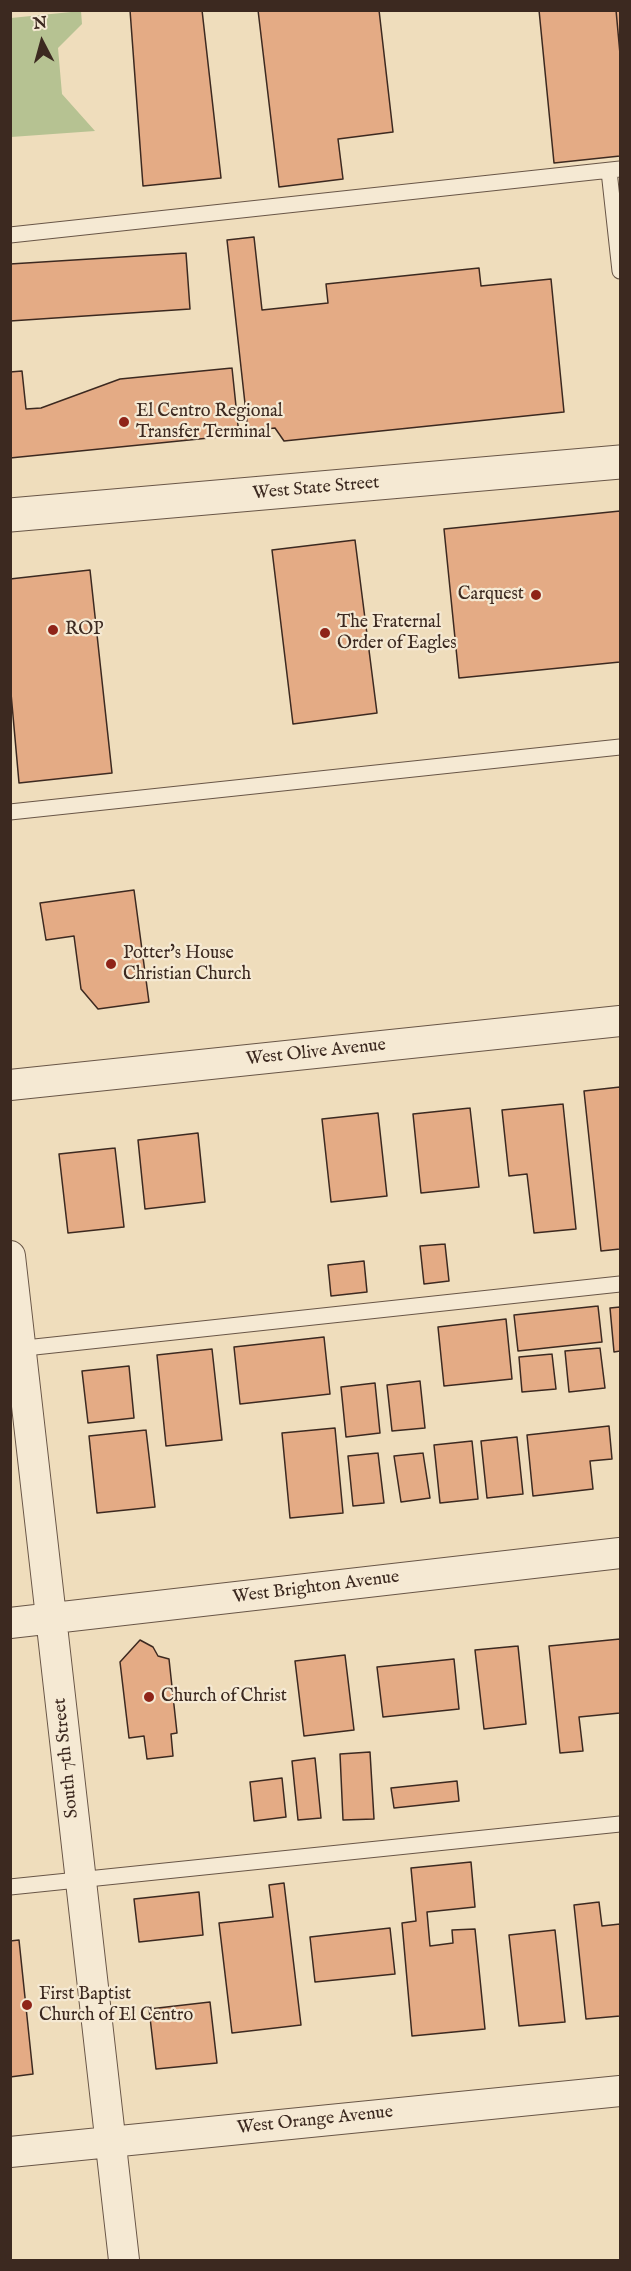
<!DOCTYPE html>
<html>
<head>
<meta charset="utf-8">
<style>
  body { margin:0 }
  #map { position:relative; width:631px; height:2271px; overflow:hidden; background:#efddbc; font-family:"IM FELL English",serif }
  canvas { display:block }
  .frame { position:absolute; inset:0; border:12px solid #3c2920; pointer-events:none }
  .north { position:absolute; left:12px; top:12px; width:60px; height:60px; -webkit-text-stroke:4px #f5e9d3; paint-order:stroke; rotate:354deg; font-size:16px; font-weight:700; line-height:24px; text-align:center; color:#3c2920 }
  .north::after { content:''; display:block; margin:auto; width:21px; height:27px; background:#3c2920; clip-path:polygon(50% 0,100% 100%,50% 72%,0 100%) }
</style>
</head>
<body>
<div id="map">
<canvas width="631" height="2271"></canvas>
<div class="frame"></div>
<div class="north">N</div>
</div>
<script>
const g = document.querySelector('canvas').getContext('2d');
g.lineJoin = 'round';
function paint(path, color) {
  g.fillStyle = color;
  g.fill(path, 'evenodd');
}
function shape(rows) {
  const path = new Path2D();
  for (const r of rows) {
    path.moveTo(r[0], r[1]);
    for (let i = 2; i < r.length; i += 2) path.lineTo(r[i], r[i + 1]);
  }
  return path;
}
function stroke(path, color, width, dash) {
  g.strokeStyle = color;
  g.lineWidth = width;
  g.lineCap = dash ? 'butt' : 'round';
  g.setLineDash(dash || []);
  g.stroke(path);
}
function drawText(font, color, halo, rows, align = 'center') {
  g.font = font + ' "IM FELL English",serif';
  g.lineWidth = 4.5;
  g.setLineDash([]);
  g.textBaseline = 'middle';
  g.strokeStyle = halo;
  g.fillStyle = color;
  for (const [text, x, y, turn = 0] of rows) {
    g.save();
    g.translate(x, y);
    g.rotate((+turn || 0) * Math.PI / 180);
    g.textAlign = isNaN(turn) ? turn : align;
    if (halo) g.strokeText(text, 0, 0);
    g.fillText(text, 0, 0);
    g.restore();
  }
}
const green = shape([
  [81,11,82,24,58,48,62,94,95,131,11,137,11,18]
]);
const building = shape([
  [130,10,202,10,221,178,143,186,130,10],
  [258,10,379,10,393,132,338,139,343,179,279,187,258,10],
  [539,10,616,10,620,54,620,156,554,163,539,10],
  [616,10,620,10,620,54,616,10],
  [254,237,262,310,328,303,326,284,479,268,481,286,551,279,564,412,284,441,275,428,248,431,227,240,254,237],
  [186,253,190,309,10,321,10,264,186,253],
  [232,368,239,435,10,458,10,372,22,371,26,409,41,408,120,379,232,368],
  [620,511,620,662,459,678,444,529,620,511],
  [355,540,377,713,293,724,272,550,355,540],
  [90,570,112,773,19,783,10,682,10,579,90,570],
  [134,890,149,1002,98,1009,81,989,74,936,46,940,40,903,134,890],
  [620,1087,620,1249,601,1251,584,1091,620,1087],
  [563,1104,576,1229,534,1233,527,1174,509,1176,502,1110,563,1104],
  [470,1108,479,1187,421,1193,413,1114,470,1108],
  [378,1113,387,1196,331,1202,322,1119,378,1113],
  [198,1133,205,1202,145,1209,138,1140,198,1133],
  [115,1148,124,1227,68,1233,59,1154,115,1148],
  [445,1244,449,1281,424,1284,420,1246,445,1244],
  [364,1261,367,1292,331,1296,328,1265,364,1261],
  [598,1306,602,1342,518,1351,514,1315,598,1306],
  [620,1307,620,1351,614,1352,610,1308,620,1307],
  [506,1319,512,1379,444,1386,438,1327,506,1319],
  [324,1337,330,1394,240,1404,234,1347,324,1337],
  [600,1348,605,1388,569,1392,565,1351,600,1348],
  [212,1349,222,1440,166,1446,157,1355,212,1349],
  [552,1354,556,1389,522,1392,519,1357,552,1354],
  [129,1366,134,1418,88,1423,82,1371,129,1366],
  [420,1381,425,1428,392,1431,387,1385,420,1381],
  [375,1383,380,1433,346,1437,341,1387,375,1383],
  [609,1426,612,1459,590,1461,593,1489,533,1496,527,1435,609,1426],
  [335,1428,343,1513,290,1518,282,1433,335,1428],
  [146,1430,155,1507,97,1513,89,1436,146,1430],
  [517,1437,523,1494,487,1498,481,1441,517,1437],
  [472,1441,478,1499,440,1503,434,1445,472,1441],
  [378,1453,384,1503,353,1506,348,1456,378,1453],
  [423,1453,430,1498,401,1502,394,1456,423,1453],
  [620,1639,620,1713,579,1717,583,1751,560,1753,549,1646,620,1639],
  [140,1640,153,1647,158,1656,169,1659,177,1733,171,1734,173,1756,147,1759,144,1736,129,1738,120,1662,140,1640],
  [518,1646,526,1724,484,1729,475,1650,518,1646],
  [345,1655,354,1730,304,1736,295,1661,345,1655],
  [454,1659,459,1709,383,1717,377,1667,454,1659],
  [370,1752,374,1819,343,1820,340,1754,370,1752],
  [315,1758,321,1818,298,1820,292,1761,315,1758],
  [282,1778,286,1817,254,1821,250,1782,282,1778],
  [457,1781,459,1801,394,1808,391,1788,457,1781],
  [471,1862,475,1907,427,1912,430,1946,453,1943,452,1930,475,1929,485,2029,412,2036,402,1923,416,1921,411,1868,471,1862],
  [284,1883,301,2025,232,2033,219,1923,273,1917,269,1885,284,1883],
  [199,1892,203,1935,139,1942,134,1899,199,1892],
  [599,1902,602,1926,620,1924,620,2016,586,2019,574,1905,599,1902],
  [390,1928,395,1974,315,1982,310,1937,390,1928],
  [555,1930,565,2022,519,2026,509,1935,555,1930],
  [19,1940,33,2074,10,2077,10,1941,19,1940],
  [210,2002,217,2063,156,2069,149,2009,210,2002]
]);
const service = shape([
  [609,171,620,271],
  [10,235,620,169],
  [10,812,620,747],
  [16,1349,620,1284],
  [10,1887,620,1824]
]);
const minor = shape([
  [10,1085,620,1021],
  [10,1256,124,2260],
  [10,1623,620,1553],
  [10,2152,620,2091]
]);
const tertiary = shape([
  [10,515,620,462]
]);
const markers = [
  [124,422,6,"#8f2418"],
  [536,595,6,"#8f2418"],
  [53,630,6,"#8f2418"],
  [325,633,6,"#8f2418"],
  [111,964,6,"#8f2418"],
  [149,1697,6,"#8f2418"],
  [27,2005,6,"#8f2418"]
];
const poiNames = [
  ["El Centro Regional",136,412],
  ["Transfer Terminal",136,433],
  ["Carquest",524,595,"right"],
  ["The Fraternal",337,623],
  ["Order of Eagles",337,644],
  ["ROP",65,630],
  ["Potter's House",123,954],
  ["Christian Church",123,975],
  ["Church of Christ",161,1697],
  ["First Baptist",39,1995],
  ["Church of El Centro",39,2016]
];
const streetNames = [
  ["West State Street",316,489,-5],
  ["West Olive Avenue",316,1053,-6],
  ["West Brighton Avenue",316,1588,-7],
  ["South 7th Street",67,1758,-96],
  ["West Orange Avenue",315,2121,-6]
];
paint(green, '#b6c292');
paint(building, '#e4ab85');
stroke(building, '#3c2920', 1.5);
stroke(service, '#695647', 17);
stroke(minor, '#695647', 32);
stroke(tertiary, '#695647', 35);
stroke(service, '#f5e9d3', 15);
stroke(minor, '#f5e9d3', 30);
stroke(tertiary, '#f5e9d3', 33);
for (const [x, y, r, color] of markers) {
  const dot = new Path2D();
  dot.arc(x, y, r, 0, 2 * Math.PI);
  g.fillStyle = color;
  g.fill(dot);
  stroke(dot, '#f5e9d3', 2);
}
drawText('18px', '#3c2920', '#f5e9d3', poiNames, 'left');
drawText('18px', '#3c2920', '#f5e9d3', streetNames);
</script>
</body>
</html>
